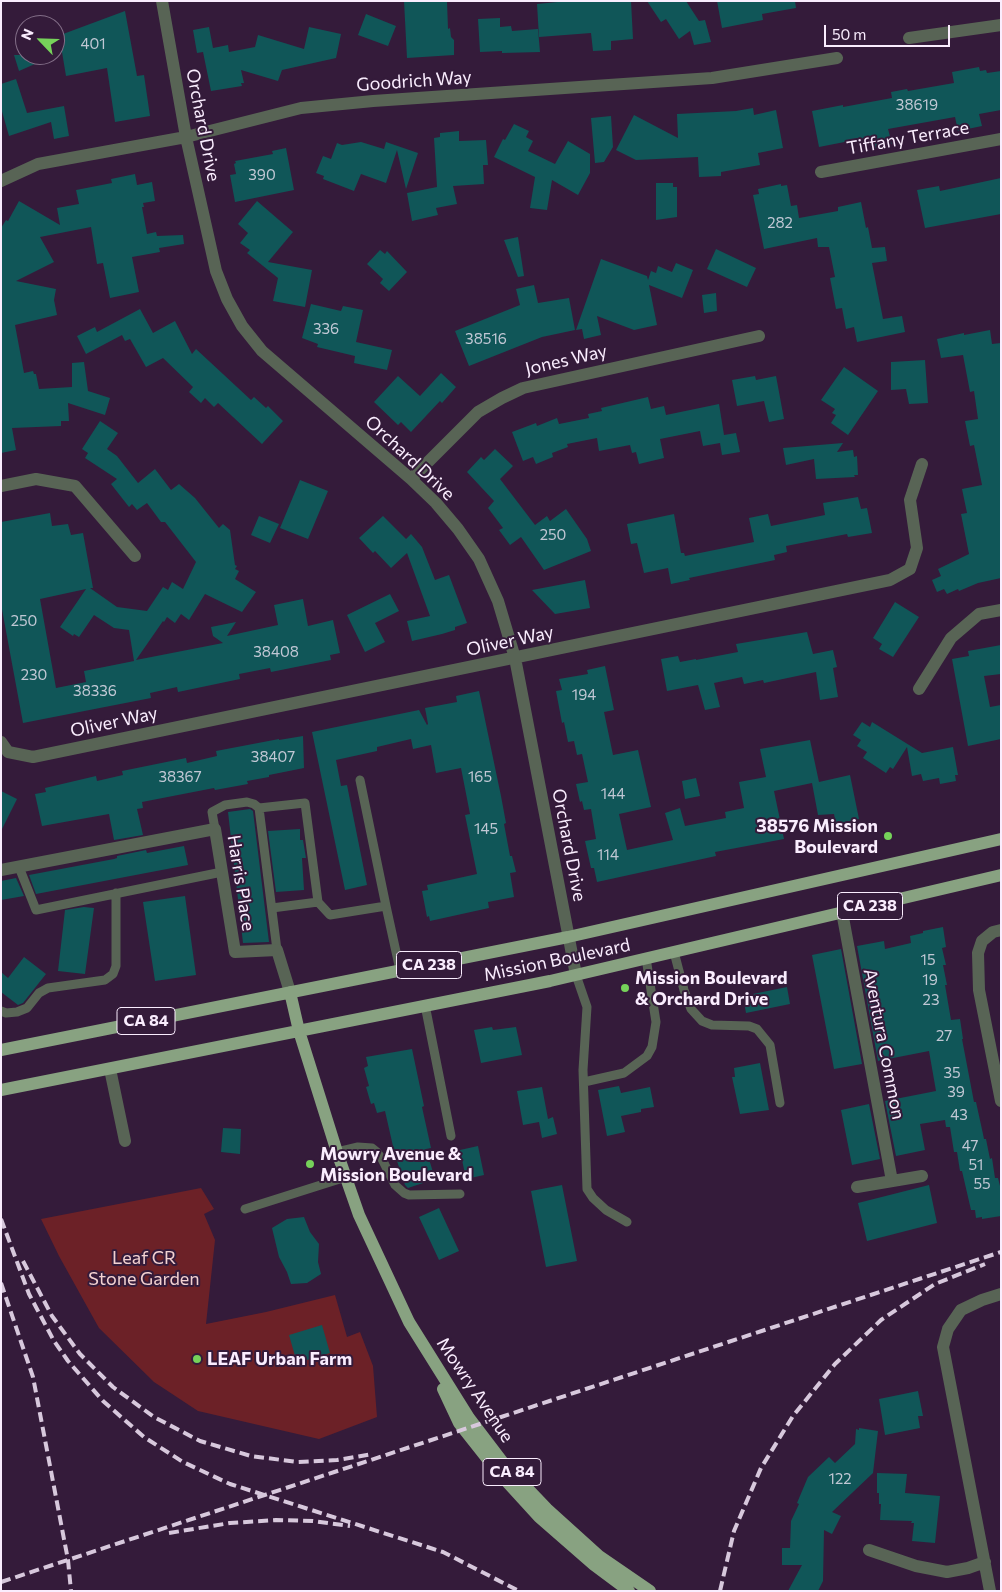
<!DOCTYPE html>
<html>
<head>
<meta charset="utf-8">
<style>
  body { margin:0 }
  #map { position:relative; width:1002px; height:1592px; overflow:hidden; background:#341b3a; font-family:Commissioner,sans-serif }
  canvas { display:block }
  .frame { position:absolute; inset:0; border:2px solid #faedfe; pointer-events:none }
  .north { position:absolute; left:15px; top:15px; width:50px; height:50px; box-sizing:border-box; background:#341b3a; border:1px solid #836f88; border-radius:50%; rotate:294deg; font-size:14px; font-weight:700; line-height:20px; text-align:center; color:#faedfe }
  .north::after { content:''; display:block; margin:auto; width:18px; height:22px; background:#76d25a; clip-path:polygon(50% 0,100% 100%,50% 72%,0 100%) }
  .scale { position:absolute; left:824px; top:25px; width:126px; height:22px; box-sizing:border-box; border:2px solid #faedfe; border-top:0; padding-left:6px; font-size:15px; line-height:18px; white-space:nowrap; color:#faedfe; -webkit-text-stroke:4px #341b3a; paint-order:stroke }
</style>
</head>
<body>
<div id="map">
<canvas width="1002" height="1592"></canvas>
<div class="frame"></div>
<div class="north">N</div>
<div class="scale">50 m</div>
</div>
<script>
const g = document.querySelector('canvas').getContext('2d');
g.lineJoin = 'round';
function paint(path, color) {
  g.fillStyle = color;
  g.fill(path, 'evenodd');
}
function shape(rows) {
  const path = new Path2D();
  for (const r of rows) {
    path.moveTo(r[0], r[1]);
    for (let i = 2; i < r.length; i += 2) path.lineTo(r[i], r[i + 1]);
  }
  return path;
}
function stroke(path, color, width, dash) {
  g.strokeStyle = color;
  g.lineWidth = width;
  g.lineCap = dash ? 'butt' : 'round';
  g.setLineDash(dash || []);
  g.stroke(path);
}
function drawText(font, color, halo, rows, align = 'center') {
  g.font = font + ' Commissioner,sans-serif';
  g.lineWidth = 4;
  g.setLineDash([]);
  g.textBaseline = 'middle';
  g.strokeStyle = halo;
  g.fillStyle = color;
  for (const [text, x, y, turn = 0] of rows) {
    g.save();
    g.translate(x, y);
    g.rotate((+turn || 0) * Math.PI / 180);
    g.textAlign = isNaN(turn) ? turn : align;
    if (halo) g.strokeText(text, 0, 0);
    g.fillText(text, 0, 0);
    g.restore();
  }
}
const green = shape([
  [201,1188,214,1209,204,1214,215,1240,206,1324,266,1312,335,1295,347,1337,360,1332,373,1366,377,1417,319,1439,198,1411,154,1382,99,1328,59,1256,41,1219]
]);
const building = shape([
  [404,1,447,1,448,29,450,28,451,37,454,40,454,55,407,58],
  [568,1,631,1,633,39,611,41,611,50,593,51,591,33,539,37,537,4],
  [647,1,686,1,699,21,705,20,711,42,694,45,690,31,679,39,666,19,661,22],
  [717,1,795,1,796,8,762,14,763,20,722,28],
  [125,11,137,76,144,75,150,116,115,122,107,68,66,76,62,52,19,71,14,55,55,55,55,37],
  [366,14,396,26,388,46,358,35],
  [500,18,500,27,511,26,512,31,538,29,540,52,502,53,502,51,480,52,478,19],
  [209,27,213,48,228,45,229,52,255,47,258,35,304,49,309,27,341,34,336,58,282,70,278,81,241,70,244,83,241,83,242,86,211,91,203,52,197,53,193,30],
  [979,67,980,71,986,70,987,73,1001,71,1001,110,979,114,982,126,958,131,955,117,888,129,892,144,872,149,870,137,819,147,812,111,843,105,843,107,892,98,891,92,907,89,908,91,954,83,952,72],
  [16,79,27,113,64,106,69,136,54,139,51,122,9,136,1,108,1,84],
  [753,108,754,115,776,110,783,148,758,153,760,165,721,172,721,176,699,177,698,157,636,160,616,150,634,115,678,138,677,114,736,111],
  [611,116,613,147,604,162,595,163,591,118],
  [514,124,529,131,526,137,533,141,528,151,555,164,568,141,590,154,590,173,578,195,552,180,547,210,530,208,535,177,494,157,503,139,505,140],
  [459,131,459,141,486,140,488,165,483,165,484,184,453,186,457,204,436,208,438,215,412,221,407,193,437,187,434,138,440,137,440,133],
  [361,142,384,149,386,142,418,153,406,189,397,150,386,183,361,174,354,191,323,179,324,176,316,173,323,156,331,159,337,143,342,145],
  [286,148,294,190,235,202,230,175,236,174,234,164,236,163,235,161,273,154,272,151],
  [135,174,137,185,152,182,155,201,143,203,144,207,142,207,147,234,156,232,157,236,183,235,184,244,159,248,160,252,132,257,139,292,110,298,103,263,97,264,91,227,40,237,54,262,16,281,56,289,54,300,57,315,15,325,24,373,33,371,34,374,36,374,39,389,72,387,72,363,84,362,88,391,110,398,105,415,68,403,69,421,61,421,61,426,12,428,16,450,1,453,1,228,6,220,8,221,19,201,60,225,57,208,79,204,76,190,112,183,111,179],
  [1001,178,1001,214,925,228,917,190,939,186,940,191],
  [656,183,673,183,673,187,677,187,677,217,656,220],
  [781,184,781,186,787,185,791,206,797,205,799,218,838,211,838,207,861,202,866,228,868,227,872,248,885,247,887,261,872,263,883,319,902,316,905,332,857,342,854,327,846,329,842,308,836,309,830,278,835,277,829,247,818,247,817,238,764,249,753,195,759,194,758,189],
  [257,201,293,232,268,262,312,270,305,307,273,301,278,278,247,253,250,250,240,243,248,233,238,224],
  [518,237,524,276,518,277,504,240],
  [716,249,756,268,747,287,707,269],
  [380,250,385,254,387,251,407,272,389,291,380,283,383,279,367,264],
  [601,259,647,276,648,280,651,271,656,273,658,266,672,272,676,263,693,270,682,298,649,285,657,325,634,330,597,316,601,335,584,339,582,329,576,330],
  [534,285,538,303,569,298,575,330,542,337,469,366,455,331,520,305,516,289],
  [716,293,717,311,704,313,702,295],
  [311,304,341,311,343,306,363,310,356,342,392,350,387,370,354,363,355,356,317,347,318,344,302,338],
  [140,309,153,333,175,321,192,354,196,349,251,400,254,397,266,408,268,406,283,421,262,444,218,403,214,407,205,398,201,403,189,392,193,387,163,358,146,367,130,339,125,341,122,335,86,354,77,336,95,327,97,332],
  [990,330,992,344,1001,343,1001,578,978,583,959,591,958,589,947,594,944,589,937,592,932,580,941,576,938,569,969,554,961,514,967,513,962,489,982,485,974,445,970,446,965,421,978,419,974,391,970,392,963,355,941,358,937,339,964,333,964,335],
  [925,360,928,403,909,404,906,389,891,390,891,362],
  [844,367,878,391,848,435,831,423,836,415,832,413,835,409,821,400],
  [441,373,456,387,442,403,440,401,411,432,401,422,398,425,374,402,398,376,420,396],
  [755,376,756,380,776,376,784,419,769,422,764,401,737,406,732,380],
  [648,397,651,409,664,406,666,415,719,404,724,435,736,433,740,452,722,455,720,443,703,446,700,431,660,439,664,458,639,464,636,452,632,453,630,445,599,451,597,438,567,444,568,447,552,453,553,457,536,464,533,457,523,461,512,432,536,423,537,426,557,418,559,424,589,418,588,414,602,411,601,408],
  [100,421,118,433,107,449,117,456,138,483,155,469,171,490,179,484,195,498,219,528,223,524,230,530,235,565,237,566,235,569,239,571,235,579,256,592,242,612,205,594,189,620,181,614,175,623,167,617,164,622,163,621,136,660,223,643,213,636,211,627,236,622,227,636,278,625,274,605,303,599,308,626,333,620,340,653,330,655,331,660,271,672,270,668,239,674,240,679,178,692,177,687,150,693,151,698,23,723,1,604,1,522,50,513,52,526,68,524,71,535,83,533,93,588,90,588,117,607,147,611,163,587,168,590,172,582,183,589,196,562,165,522,161,522,147,503,137,510,132,504,129,507,111,484,117,479,85,458,88,453,82,449],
  [86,589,60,627,73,636,74,634,79,637,94,615,114,628,129,630,134,661,84,671,86,682,56,688,40,599],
  [843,443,837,452,853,450,854,457,857,456,858,475,854,475,855,477,816,479,814,459,786,465,783,448],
  [495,449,513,466,500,479,535,525,547,516,550,521,566,509,587,539,591,551,544,570,521,537,510,545,499,530,503,528,488,508,494,501,467,472,481,457,484,460],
  [300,480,328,491,308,539,280,528],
  [858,497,861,509,867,508,872,533,848,537,847,534,786,546,787,552,774,555,775,560,689,578,690,580,671,584,668,568,644,573,637,543,631,544,627,524,674,514,681,553,684,553,685,556,754,542,749,518,768,514,771,526,825,515,823,503],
  [259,516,279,524,270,543,251,535],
  [383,516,406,539,411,534,422,547,435,580,449,575,467,623,455,627,455,630,442,634,412,641,407,621,430,616,407,553,391,568,375,551,373,553,359,538],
  [585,580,590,608,555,614,532,590],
  [390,594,399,611,375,623,385,642,365,652,347,615],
  [895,602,919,617,893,657,879,649,882,644,873,638],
  [807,632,813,654,833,650,837,667,833,668,838,697,820,700,816,672,764,683,763,680,744,684,742,677,714,683,720,707,705,710,698,685,667,691,661,659,678,656,680,662,696,659,696,660,738,652,736,644],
  [1001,645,1001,674,984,676,990,707,1001,705,1001,739,968,746,952,659,969,656,968,651],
  [605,666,614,710,604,712,613,755,638,750,651,807,619,814,627,850,673,840,665,813,680,808,685,826,726,818,725,812,744,808,739,782,766,777,760,749,810,740,819,782,850,775,859,819,836,824,834,814,818,815,812,783,774,791,784,839,715,852,716,856,597,882,594,868,591,868,585,841,596,839,591,809,584,810,582,801,580,802,576,784,588,782,582,754,577,755,574,741,568,742,564,722,562,723,556,691,562,690,559,679,588,674,587,670],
  [479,691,501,796,506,823,504,824,510,856,512,856,516,872,510,873,514,897,488,902,489,908,430,921,429,916,427,917,422,891,428,890,427,885,477,874,465,815,470,814,461,768,436,773,431,745,413,749,411,739,377,747,377,751,336,760,341,786,347,785,367,885,345,890,312,732,419,710,427,725,428,724,425,708,457,702,456,696],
  [862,722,870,727,872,722,922,753,953,747,958,775,955,775,956,781,940,784,939,778,923,781,921,774,912,776,907,747,893,769,890,767,886,773,863,758,867,752,857,746,861,740,853,735],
  [303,736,304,768,269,775,269,777,247,781,248,784,215,790,214,788,142,802,143,808,137,809,143,835,114,840,109,814,42,826,35,794,46,792,45,788,96,776,97,781,123,775,122,771,186,758,187,763,217,756,216,751,279,739,279,740],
  [696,778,700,796,685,799,682,781],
  [1,791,17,799,1,831],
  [250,809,253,811,269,942,243,943,228,812],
  [300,829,300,840,303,840,306,858,302,858,304,890,276,892,268,831],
  [184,846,188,865,36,894,29,875,114,859,117,858,117,856,146,850,147,853],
  [16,878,24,896,1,900,1,881],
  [185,896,196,975,155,981,143,902],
  [84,907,94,908,85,974,58,971,65,910],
  [943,927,946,947,942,948,946,965,943,965,947,985,945,985,951,1020,960,1019,963,1039,962,1039,974,1102,976,1102,983,1134,984,1139,986,1139,990,1159,992,1158,995,1178,998,1178,1001,1190,1001,1216,982,1219,982,1217,976,1218,975,1210,971,1210,962,1171,960,1171,957,1152,954,1152,950,1127,946,1127,945,1120,920,1124,925,1150,896,1156,885,1101,936,1091,929,1051,878,1061,857,946,884,941,885,949,911,943,910,936,923,933,923,931],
  [841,949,862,1064,834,1069,812,955],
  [24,957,46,974,23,1003,18,1005,1,992,1,972,8,978],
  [787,987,790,1004,746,1013,743,996],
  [492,1027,493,1030,516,1027,522,1055,481,1063,474,1030],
  [412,1049,424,1106,422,1107,431,1148,426,1149,435,1179,408,1188,405,1185,395,1155,385,1111,377,1113,374,1103,371,1104,366,1087,369,1086,364,1068,368,1066,366,1057],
  [760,1063,769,1110,740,1114,732,1077,735,1077,734,1068],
  [619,1086,621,1093,650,1087,654,1107,641,1109,641,1112,621,1116,625,1132,607,1136,598,1090],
  [542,1087,548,1119,553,1117,557,1134,542,1138,539,1122,523,1125,517,1091],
  [869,1104,880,1159,852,1165,841,1110],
  [223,1128,241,1129,240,1154,221,1152],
  [478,1146,484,1175,466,1179,460,1150],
  [562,1185,577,1261,546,1267,531,1191],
  [929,1185,937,1223,867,1241,858,1203],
  [439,1208,459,1251,439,1260,419,1217],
  [304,1217,310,1232,319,1244,318,1262,321,1274,307,1283,291,1284,287,1272,279,1257,272,1228,287,1219],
  [322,1325,330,1353,297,1363,289,1335],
  [918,1391,923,1416,918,1416,920,1428,885,1435,879,1399],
  [859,1428,878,1431,873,1473,832,1512,841,1516,832,1534,824,1530,823,1581,818,1591,788,1591,802,1565,782,1565,782,1548,790,1548,791,1521,799,1504,797,1503,808,1477,829,1457,835,1463,855,1444,856,1429,859,1430],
  [877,1473,907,1474,905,1493,940,1496,935,1543,912,1541,914,1523,911,1523,912,1521,880,1520,881,1504,879,1504,879,1493,877,1493]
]);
const service = shape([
  [360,780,386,906],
  [259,808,305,803,318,902,272,908],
  [215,829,212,812,225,805,247,802,254,804,259,808,277,950],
  [19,867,36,910,222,872],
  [318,902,330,915,386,906,400,970],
  [674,952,684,990,691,1009,702,1021,712,1025,749,1026,757,1029,770,1045,780,1103],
  [576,975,587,1007,583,1070,587,1189,593,1198,606,1210,627,1222],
  [425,1005,451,1136],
  [1,1011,6,1013,17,1012,27,1008,39,993,48,988,105,980,113,974,116,966,116,893],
  [584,1082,624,1073,647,1056,652,1047,656,1022,646,958],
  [337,1152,358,1147,372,1148,377,1152,382,1159,395,1185,404,1193,409,1195,460,1194],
  [245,1209,346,1177]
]);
const minor = shape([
  [162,1,186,137,216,271,227,299,242,326,262,351,411,479,436,503,458,529,479,559,498,601,515,658,576,975],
  [909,38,1001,25],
  [821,172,1001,139],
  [1,181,38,164,186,137,301,108,373,101,712,78,837,58],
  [411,479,478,412,502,398,523,388,759,336],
  [1,486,36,479,75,486,135,556],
  [919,689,951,638,979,614,1001,610],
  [1,742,8,752,33,757,890,580,910,569,917,548,910,500,922,464],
  [1,870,215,829,235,952,277,950,290,992],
  [842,912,892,1181],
  [1001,930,993,932,982,941,978,953,979,990,1001,1101],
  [110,1069,125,1141],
  [857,1187,922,1176],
  [869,1550,916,1566,947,1572,968,1568,985,1562],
  [990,1591,943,1347,948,1329,961,1310,982,1300,1001,1294]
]);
const primary = shape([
  [290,992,299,1031,337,1152,359,1215,409,1322,469,1418,504,1464,547,1509,599,1556,650,1591],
  [1,1050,568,937,1001,839],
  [1,1090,550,981,1001,875],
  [443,1389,459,1423,497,1471,539,1517,594,1565,629,1591]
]);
const rail = shape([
  [1,1219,29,1294,54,1341,68,1361,103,1401,144,1437,183,1462,230,1484,443,1552,519,1591],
  [23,1261,52,1316,80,1354,113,1387,154,1417,200,1441,251,1456,297,1462,337,1460,373,1454],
  [1,1283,33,1377,68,1560,71,1591],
  [169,1533,230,1523,276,1520,313,1521,350,1526],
  [1,1582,1001,1252],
  [720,1591,734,1531,761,1468,793,1416,835,1364,881,1320,935,1284,985,1264]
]);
const markers = [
  [888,836,5,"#76d25a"],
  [625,988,5,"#76d25a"],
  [310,1164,5,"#76d25a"],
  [197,1359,5,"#76d25a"]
];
const numberNames = [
  ["401",93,44],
  ["38619",917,105],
  ["390",262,175],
  ["282",780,223],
  ["336",326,329],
  ["38516",486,339],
  ["250",553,535],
  ["250",24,621],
  ["38408",276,652],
  ["230",34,675],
  ["38336",95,691],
  ["194",584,695],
  ["38407",273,757],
  ["38367",180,777],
  ["165",480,777],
  ["144",613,794],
  ["145",486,829],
  ["114",608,855],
  ["15",928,960],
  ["19",930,980],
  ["23",931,1000],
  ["27",944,1036],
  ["35",952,1073],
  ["39",956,1092],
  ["43",959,1115],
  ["47",970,1146],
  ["51",976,1165],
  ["55",982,1184],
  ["122",840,1479]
];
const shields = [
  [870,906,65],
  [429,965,65],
  [146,1021,58],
  [512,1472,58]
];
const shieldNames = [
  ["CA 238",870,906],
  ["CA 238",429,965],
  ["CA 84",146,1021],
  ["CA 84",512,1472]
];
const streetNames = [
  ["Goodrich Way",414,81,-4],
  ["Orchard Drive",203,125,79],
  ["Tiffany Terrace",908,138,-10],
  ["Jones Way",566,360,-13],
  ["Orchard Drive",410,458,43],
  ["Oliver Way",510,641,-12],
  ["Oliver Way",114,722,-12],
  ["Orchard Drive",569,845,79],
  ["Harris Place",241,883,81],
  ["Mission Boulevard",557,960,-12],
  ["Aventura Common",884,1044,79],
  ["Mowry Avenue",475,1390,56]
];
const poiNames = [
  ["38576 Mission",878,826,"right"],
  ["Boulevard",878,847,"right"],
  ["Mission Boulevard",635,978],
  ["& Orchard Drive",635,999],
  ["Mowry Avenue &",320,1154],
  ["Mission Boulevard",320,1175],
  ["LEAF Urban Farm",207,1359]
];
const parkNames = [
  ["Leaf CR",144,1258],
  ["Stone Garden",144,1279]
];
paint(green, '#6c2127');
paint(building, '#105658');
stroke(service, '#586455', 9);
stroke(minor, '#586455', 12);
stroke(primary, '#88a281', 12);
stroke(rail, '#d7c8dc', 4, [10, 5]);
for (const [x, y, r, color] of markers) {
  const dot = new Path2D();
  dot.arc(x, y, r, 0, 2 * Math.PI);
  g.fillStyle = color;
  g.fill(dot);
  stroke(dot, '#341b3a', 2);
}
drawText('15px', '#c0c7d4', null, numberNames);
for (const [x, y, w] of shields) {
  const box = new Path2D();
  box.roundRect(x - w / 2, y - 13.5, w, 27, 4);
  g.fillStyle = '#341b3a';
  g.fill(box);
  stroke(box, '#faedfe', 1);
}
drawText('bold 16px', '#faedfe', null, shieldNames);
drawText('18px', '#faedfe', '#341b3a', streetNames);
drawText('bold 18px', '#faedfe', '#341b3a', poiNames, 'left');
drawText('18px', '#f3d1d0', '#341b3a', parkNames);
</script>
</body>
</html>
